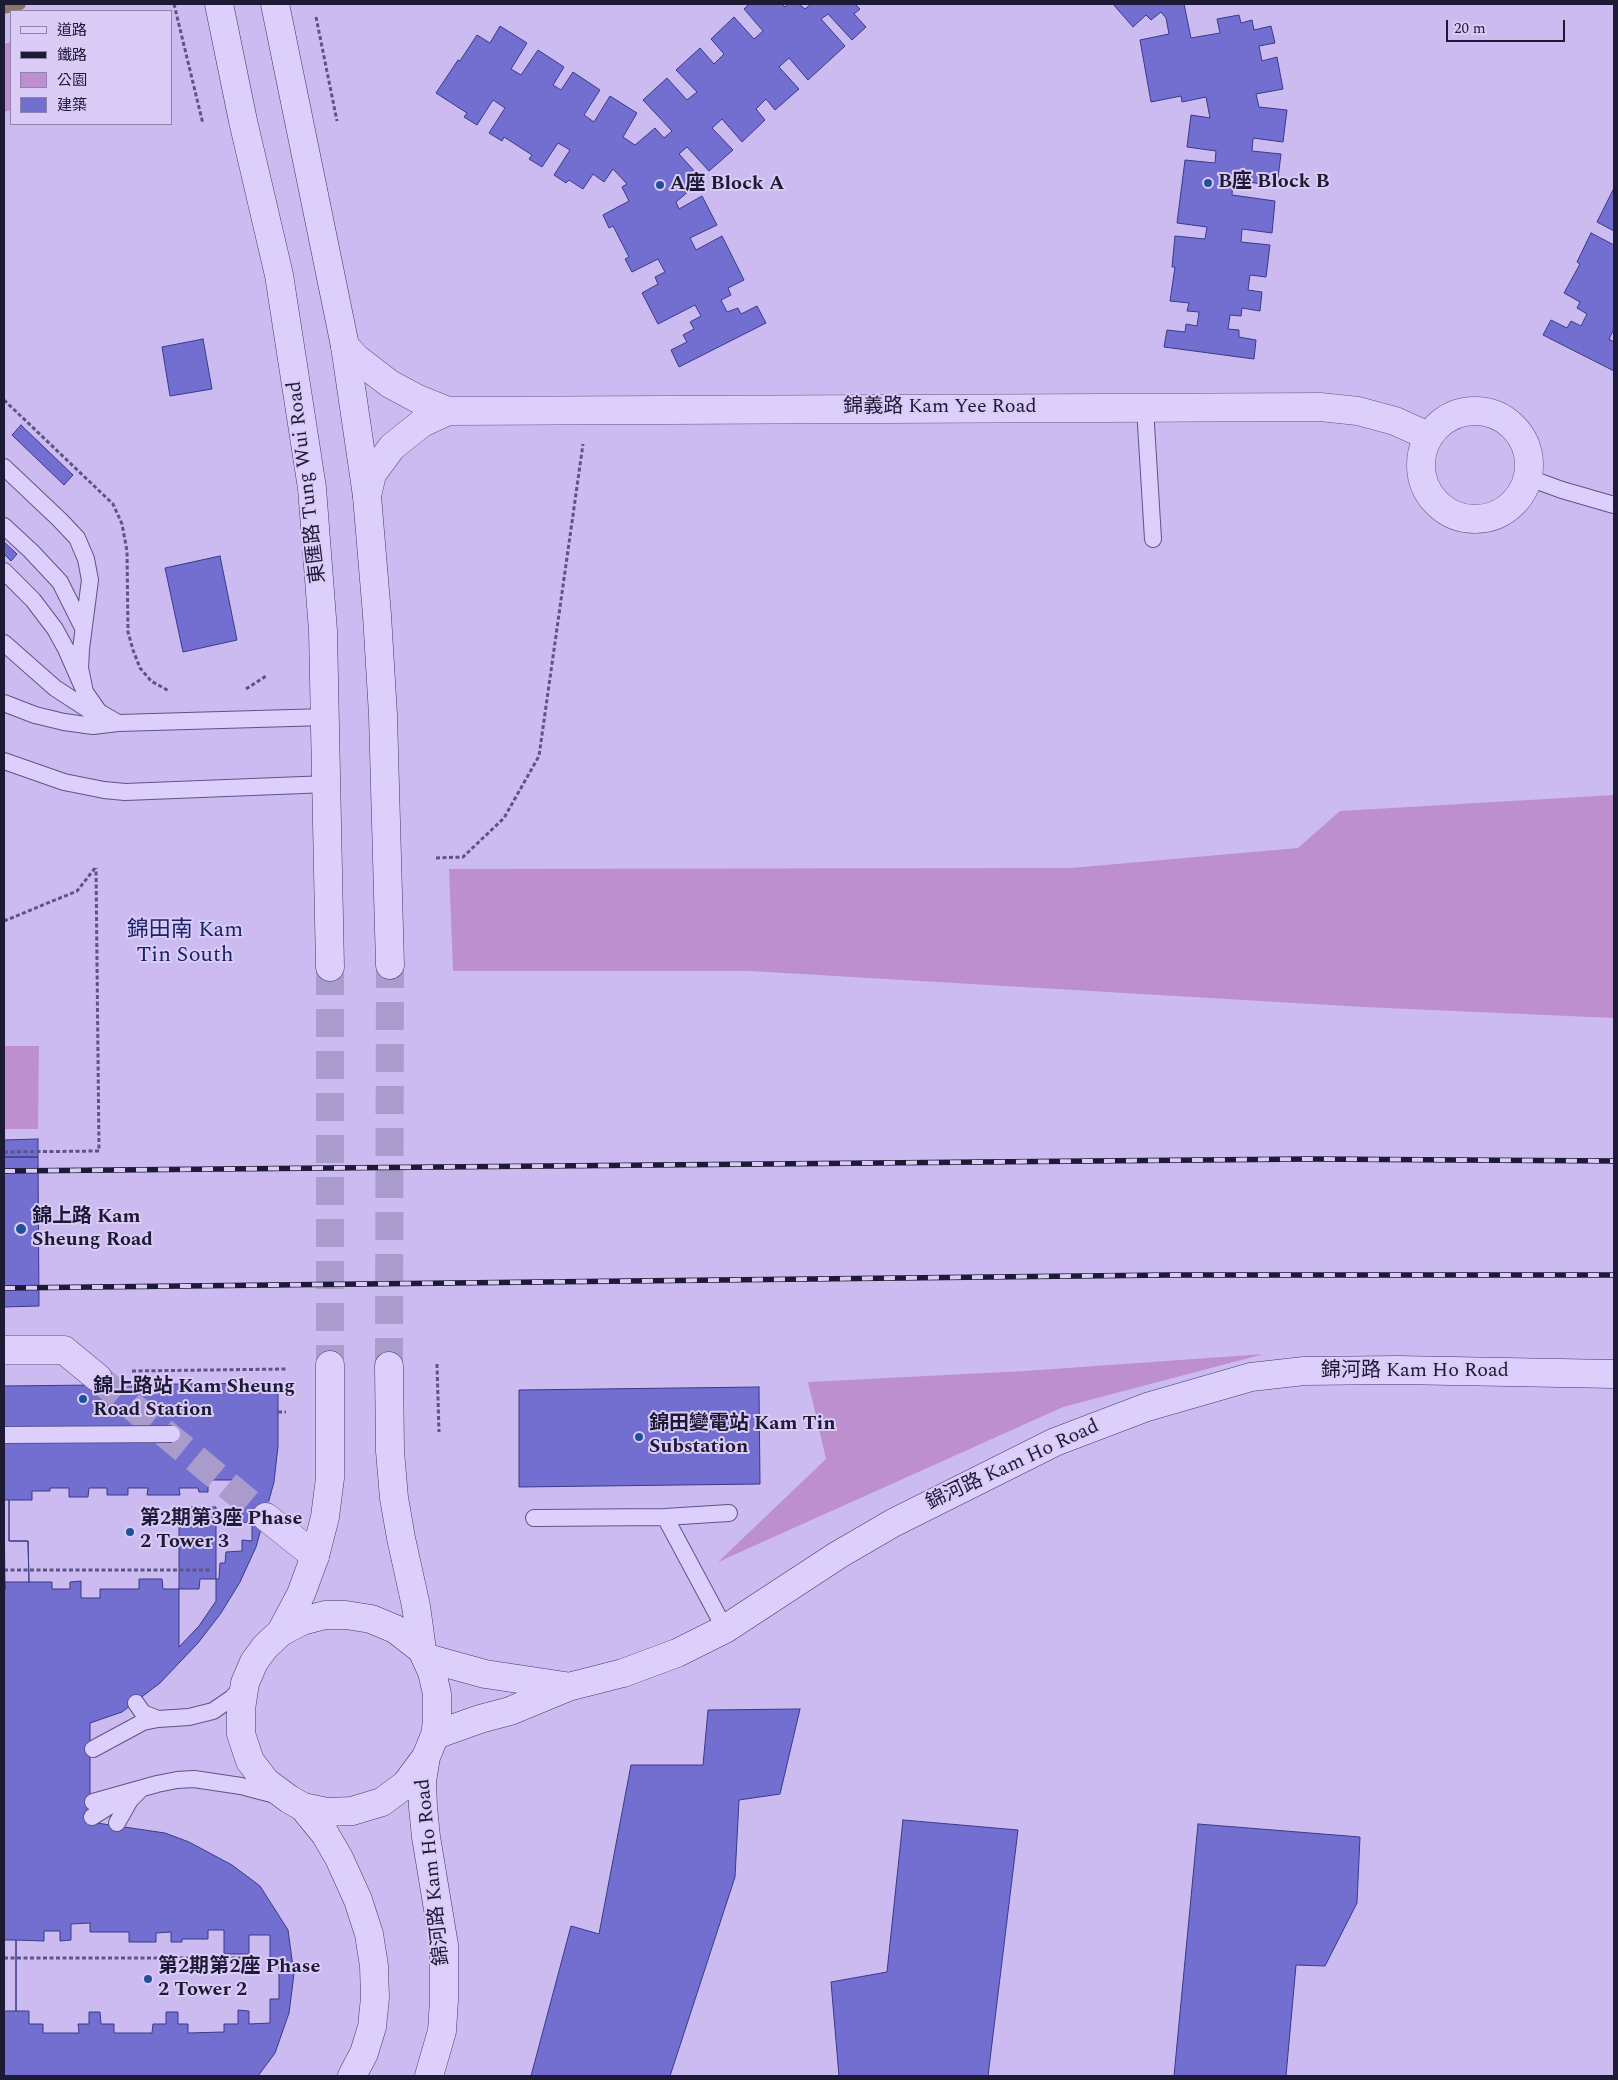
<!DOCTYPE html>
<html>
<head>
<meta charset="utf-8">
<style>
  body { margin:0 }
  #map { position:relative; width:1618px; height:2080px; overflow:hidden; background:#ccbbf0; font-family:Spectral,"Noto Sans TC",serif }
  canvas { display:block }
  .frame { position:absolute; inset:0; border:5px solid #1d1a36; pointer-events:none }
  .legend { position:absolute; left:10px; top:10px; width:162px; height:115px; box-sizing:border-box; background:#dacbf7; border:1px solid #8e84aa; margin:0; padding:6px 9px; list-style:none; font-size:15px; color:#1d1a36 }
  .legend li { display:flex; align-items:center; gap:10px; height:25px }
  .legend b { width:25px; border:1px solid #8e84aa }
  .scale { position:absolute; left:1446px; top:20px; width:119px; height:22px; box-sizing:border-box; border:2px solid #1d1a36; border-top:0; padding-left:6px; font-size:15px; line-height:18px; white-space:nowrap; color:#1d1a36; -webkit-text-stroke:4px #dacbf7; paint-order:stroke }
</style>
</head>
<body>
<div id="map">
<canvas width="1618" height="2080"></canvas>
<div class="frame"></div>
<ul class="legend">
<li><b style="height:6px;background:#ddcffb"></b>道路</li>
<li><b style="height:6px;background:#1d1a36"></b>鐵路</li>
<li><b style="height:14px;background:#be8fce"></b>公園</li>
<li><b style="height:14px;background:#726fd1"></b>建築</li>
</ul>
<div class="scale">20 m</div>
</div>
<script>
const g = document.querySelector('canvas').getContext('2d');
g.lineJoin = 'round';
function paint(path, color) {
  g.fillStyle = color;
  g.fill(path, 'evenodd');
}
function shape(rows) {
  const path = new Path2D();
  for (const r of rows) {
    if (r.length === 3) {
      path.moveTo(r[0] + r[2], r[1]);
      path.arc(r[0], r[1], r[2], 0, 2 * Math.PI);
      continue;
    }
    path.moveTo(r[0], r[1]);
    for (let i = 2; i < r.length; i += 2) path.lineTo(r[i], r[i + 1]);
  }
  return path;
}
function stroke(path, color, width, dash) {
  g.strokeStyle = color;
  g.lineWidth = width;
  g.lineCap = dash ? 'butt' : 'round';
  g.setLineDash(dash || []);
  g.stroke(path);
}
function drawText(font, color, halo, rows, align = 'center') {
  g.font = font + ' Spectral,"Noto Sans TC",serif';
  g.lineWidth = 4;
  g.setLineDash([]);
  g.textBaseline = 'middle';
  g.strokeStyle = halo;
  g.fillStyle = color;
  for (const [text, x, y, turn = 0] of rows) {
    g.save();
    g.translate(x, y);
    g.rotate((+turn || 0) * Math.PI / 180);
    g.textAlign = isNaN(turn) ? turn : align;
    if (halo) g.strokeText(text, 0, 0);
    g.fillText(text, 0, 0);
    g.restore();
  }
}
const green = shape([
  [11,42,11,110,4,112,4,44],
  [1614,795,1614,1018,1363,1007,750,971,453,971,449,869,1071,868,1298,848,1340,811],
  [4,1046,39,1046,38,1129,4,1129],
  [1264,1354,1063,1407,718,1562,826,1459,808,1382,1025,1371]
]);
const stream = shape([
  [4,8,20,4]
]);
const building = shape([
  [749,4,782,4,785,7,788,4,799,4,805,9,811,4,855,4,860,9,854,14,866,27,852,40,828,14,821,19,845,46,808,80,789,58,779,67,799,89,775,110,766,99,756,109,765,120,742,142,722,119,712,128,733,150,709,171,687,147,679,154,697,174,697,184,676,202,679,209,702,196,717,225,690,238,696,250,722,236,744,280,728,288,731,295,721,300,727,312,738,308,741,314,757,306,766,323,679,367,671,350,687,342,683,335,694,329,690,322,701,316,695,305,658,324,642,293,658,284,655,277,665,272,658,259,632,272,625,259,629,257,613,226,609,228,603,215,629,201,622,187,627,184,613,169,604,182,593,174,583,189,569,180,566,183,554,175,570,150,558,143,542,167,529,159,532,155,504,137,502,141,489,133,505,108,493,100,477,125,464,117,467,113,436,93,458,60,460,61,477,35,490,43,500,26,527,43,511,69,521,75,538,50,564,67,553,85,561,90,573,72,600,90,584,115,594,122,610,96,637,113,623,137,635,145,655,128,664,138,672,131,643,100,667,78,687,100,697,92,676,70,700,48,714,64,724,54,711,39,734,17,754,39,763,31,744,9,749,4],
  [1113,4,1184,4,1191,38,1220,33,1217,19,1239,15,1241,23,1252,20,1254,30,1271,26,1275,43,1259,46,1262,61,1277,57,1283,89,1256,94,1259,107,1287,110,1283,142,1253,138,1252,151,1281,154,1277,186,1233,180,1232,195,1275,201,1272,233,1242,229,1241,242,1270,245,1266,277,1250,275,1248,290,1262,292,1260,311,1242,308,1241,316,1230,315,1228,329,1239,330,1239,337,1256,340,1254,359,1164,347,1167,330,1185,332,1186,324,1197,326,1199,312,1187,311,1189,303,1170,301,1175,267,1172,267,1175,236,1205,239,1207,227,1177,223,1185,160,1215,163,1216,151,1187,147,1191,115,1210,118,1206,97,1182,102,1181,96,1151,102,1140,40,1169,34,1166,18,1161,12,1151,20,1146,15,1133,27,1113,4],
  [1614,188,1614,231,1597,222,1614,188],
  [1591,233,1614,245,1614,329,1609,339,1614,342,1614,371,1543,335,1551,320,1567,328,1571,321,1581,326,1587,314,1577,308,1580,302,1564,293,1580,264,1577,262,1591,233],
  [203,339,212,389,170,396,162,347,203,339],
  [21,425,73,475,64,485,12,435,21,425],
  [4,542,17,554,11,561,4,554,4,542],
  [220,556,237,640,183,652,165,568,220,556],
  [38,1139,38,1157,4,1157,4,1140,38,1139],
  [4,1157,38,1157,39,1306,4,1307,4,1157],
  [278,1383,278,1446,274,1482,256,1547,240,1582,221,1613,198,1643,160,1683,122,1712,90,1723,90,1822,165,1833,189,1842,232,1865,260,1886,288,1930,294,1974,289,2013,275,2053,258,2076,4,2076,4,1386,278,1383],
  [759,1387,760,1484,519,1487,519,1390,759,1387],
  [208,1480,234,1480,234,1503,242,1503,242,1522,252,1523,252,1541,242,1540,242,1551,226,1552,225,1563,220,1563,219,1579,200,1579,199,1589,163,1589,162,1579,139,1579,139,1589,100,1589,100,1598,81,1598,81,1581,70,1582,70,1589,52,1589,52,1582,29,1582,28,1541,9,1541,9,1500,32,1500,32,1491,50,1491,50,1488,69,1488,69,1497,88,1497,89,1488,107,1488,107,1495,128,1495,128,1488,148,1488,147,1495,180,1495,179,1488,198,1488,199,1492,208,1492,208,1480],
  [4,1500,9,1500,9,1541,28,1541,29,1582,5,1582,5,1590,4,1500],
  [179,1507,216,1507,216,1601,199,1626,179,1647,179,1507],
  [800,1709,780,1794,739,1800,735,1877,670,2076,531,2076,571,1926,599,1934,631,1765,703,1765,708,1710,800,1709],
  [903,1820,1018,1830,988,2076,839,2076,831,1982,887,1972,903,1820],
  [1198,1824,1360,1837,1357,1903,1325,1966,1296,1965,1286,2076,1174,2076,1198,1824],
  [90,1923,90,1932,129,1932,129,1942,156,1942,156,1933,171,1932,171,1942,182,1942,182,1939,208,1939,208,1930,224,1930,224,1954,249,1954,249,1935,270,1935,270,1960,279,1960,279,1999,270,1999,270,2023,249,2024,249,2011,238,2010,238,2024,224,2024,224,2032,188,2033,188,2024,178,2024,178,2012,166,2012,166,2024,153,2024,152,2033,114,2033,114,2024,101,2024,100,2012,89,2012,89,2024,78,2024,79,2033,43,2033,43,2024,29,2024,29,2011,16,2011,16,1940,44,1941,44,1931,60,1931,60,1941,71,1940,71,1924,90,1923],
  [4,1940,16,1940,16,2011,4,2011,4,2025,4,1940]
]);
const streetTunnel = shape([
  [98,1378,266,1517]
]);
const secondaryTunnel = shape([
  [330,967,330,1365],
  [389,1366,390,965]
]);
const path = shape([
  [174,4,203,124],
  [316,17,337,121],
  [4,400,113,504,122,524,127,551,128,632,133,650,140,668,151,681,169,691],
  [246,689,266,676],
  [436,858,463,857,504,818,539,756,583,444],
  [4,921,77,891,95,868],
  [4,1152,99,1151,96,868],
  [437,1364,439,1432],
  [132,1371,286,1369],
  [278,1412,286,1412],
  [4,1570,211,1570],
  [4,1958,259,1958]
]);
const lane = shape([
  [1145,408,1153,539],
  [4,467,60,520,77,538,86,559,90,580,81,649,80,668,85,692],
  [1529,478,1562,490,1614,505],
  [4,526,31,551,60,582,83,628],
  [4,571,33,600,55,629,66,649,85,692,99,712,118,723],
  [4,643,55,688,98,716],
  [4,703,35,715,64,722,93,726,118,723,326,717],
  [4,761,64,782,104,790,125,792,328,784],
  [665,1517,725,1629],
  [534,1518,665,1517,729,1513],
  [136,1703,143,1713,158,1719],
  [93,1749,143,1722,158,1719,189,1717,213,1711,232,1698,244,1685],
  [93,1802,157,1784,177,1780,194,1779,241,1786,275,1795],
  [92,1817,116,1802],
  [117,1823,130,1800,140,1790]
]);
const street = shape([
  [345,346,356,358,390,384,418,399,448,411,1320,407,1358,411,1395,421,1428,436],
  [1475,465,54],
  [367,496,372,474,392,447,422,423,448,411],
  [4,1350,64,1350,98,1378],
  [266,1517,315,1556]
]);
const secondary = shape([
  [219,4,243,121,279,275,312,488,323,631,330,967],
  [275,4,345,346,367,496,377,615,383,715,390,965],
  [389,1366,390,1451,394,1498,401,1538,416,1606,422,1650],
  [325,1615,346,1615,371,1619,395,1629,422,1650,432,1672,437,1694,437,1721,435,1735,426,1757,406,1784,382,1802,352,1811,327,1812,303,1807,289,1799,266,1782,250,1761,241,1734,241,1709,245,1683,254,1662,265,1647,281,1632,302,1621,325,1615],
  [281,1632,301,1594,315,1556,325,1517,330,1478,330,1365],
  [427,1658,485,1674,565,1686],
  [435,1735,480,1719,510,1711,568,1687,623,1673,677,1653,725,1629,838,1555,893,1523,1055,1442,1147,1407,1251,1377,1304,1371,1398,1370,1614,1374],
  [426,1757,422,1781,423,1807,426,1837,444,1945,444,2000,442,2031,429,2076],
  [303,1807,325,1834,339,1858,358,1900,369,1934,374,1966,375,1998,372,2027,364,2053,352,2076]
]);
const rail = shape([
  [4,1171,1309,1159,1614,1161],
  [4,1288,1169,1275,1614,1275]
]);
const laneBridge = shape([
  [4,1435,172,1434]
]);
const markers = [
  [1208,183,5,"#21509a"],
  [660,185,5,"#21509a"],
  [21,1229,6,"#21509a"],
  [83,1399,5,"#21509a"],
  [639,1437,5,"#21509a"],
  [130,1532,5,"#21509a"],
  [148,1979,5,"#21509a"]
];
const poiNames = [
  ["B座 Block B",1218,183],
  ["A座 Block A",670,185],
  ["錦上路 Kam",32,1218],
  ["Sheung Road",32,1241],
  ["錦上路站 Kam Sheung",93,1388],
  ["Road Station",93,1411],
  ["錦田變電站 Kam Tin",649,1425],
  ["Substation",649,1448],
  ["第2期第3座 Phase",140,1520],
  ["2 Tower 3",140,1543],
  ["第2期第2座 Phase",158,1968],
  ["2 Tower 2",158,1991]
];
const streetNames = [
  ["錦義路 Kam Yee Road",940,408],
  ["東匯路 Tung Wui Road",308,482,-97],
  ["錦河路 Kam Ho Road",1415,1372],
  ["錦河路 Kam Ho Road",1013,1466,-25],
  ["錦河路 Kam Ho Road",434,1872,-96]
];
const quarterNames = [
  ["錦田南 Kam",185,932],
  ["Tin South",185,957]
];
paint(green, '#be8fce');
stroke(stream, '#8e7667', 12);
paint(building, '#726fd1');
stroke(building, '#3a3989', 1);
stroke(streetTunnel, '#a99bcb', 28, [28, 14]);
stroke(secondaryTunnel, '#a99bcb', 28, [28, 14]);
stroke(lane, '#5c5488', 18);
stroke(street, '#5c5488', 29);
stroke(secondary, '#3e386a', 29);
stroke(path, '#5c5488', 3, [4, 2.5]);
stroke(lane, '#ddcffb', 16);
stroke(street, '#ddcffb', 28);
stroke(secondary, '#ddcffb', 28);
stroke(rail, '#1d1a36', 5.5);
stroke(rail, '#dacbf7', 4, [11]);
stroke(laneBridge, '#5c5488', 18, []);
stroke(laneBridge, '#ddcffb', 16);
for (const [x, y, r, color] of markers) {
  const dot = new Path2D();
  dot.arc(x, y, r, 0, 2 * Math.PI);
  g.fillStyle = color;
  g.fill(dot);
  stroke(dot, '#dacbf7', 2);
}
drawText('bold 20px', '#1d1a36', '#dacbf7', poiNames, 'left');
drawText('20px', '#1d1a36', '#dacbf7', streetNames);
drawText('22px', '#172465', '#dacbf7', quarterNames);
</script>
</body>
</html>
